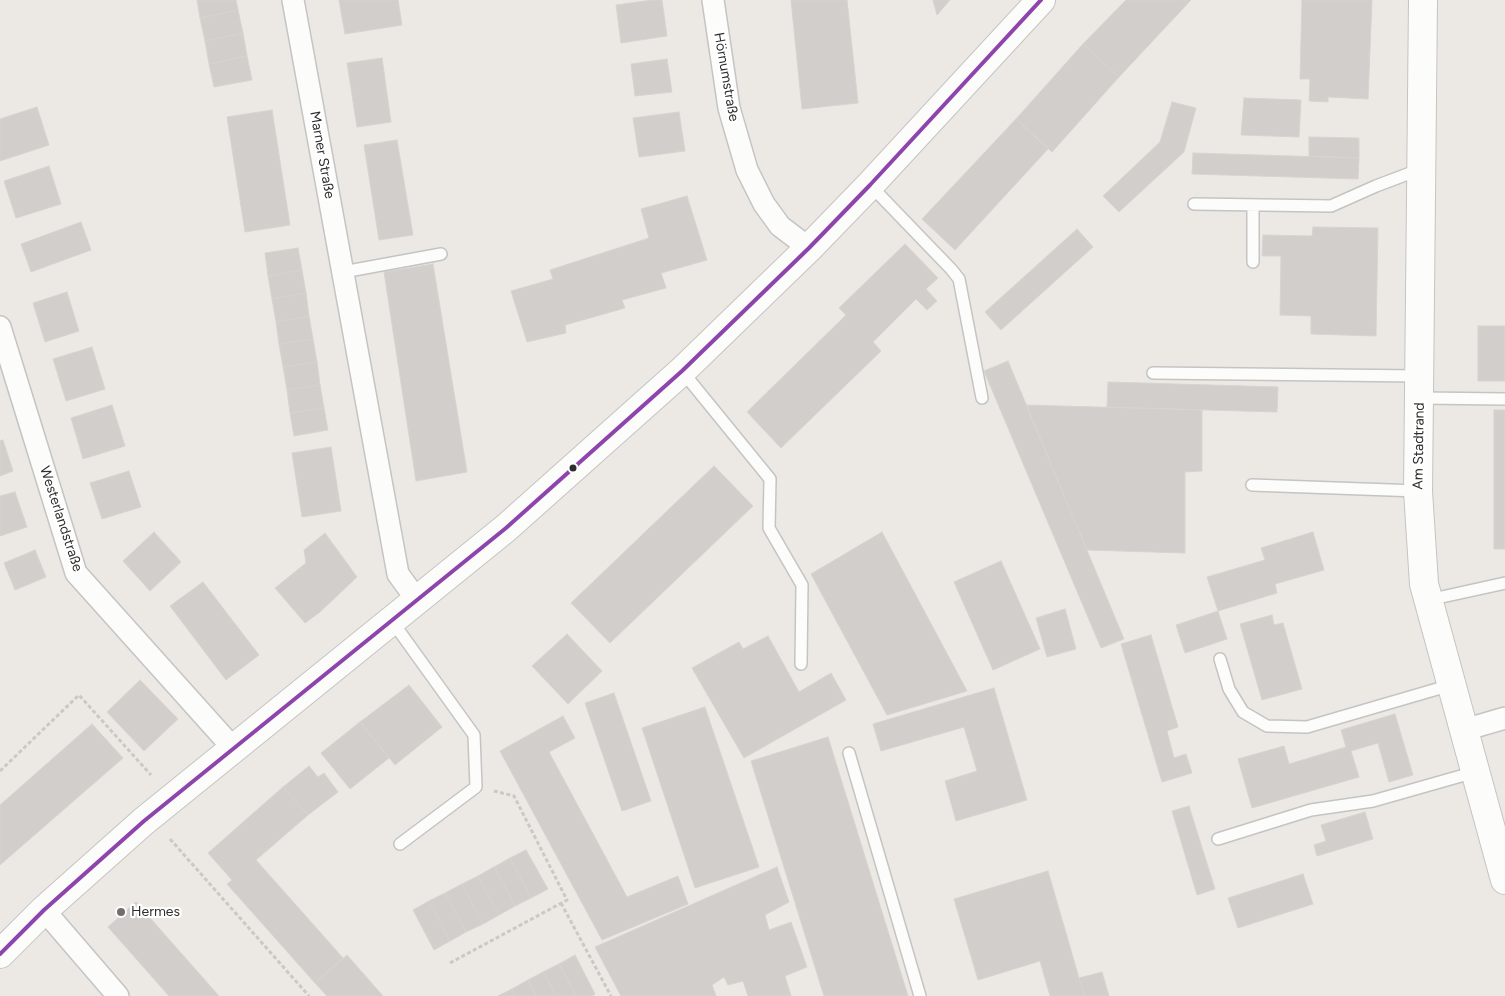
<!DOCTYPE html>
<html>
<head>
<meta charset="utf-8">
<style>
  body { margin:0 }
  canvas { display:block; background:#ece8e4 }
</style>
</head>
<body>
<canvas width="1505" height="996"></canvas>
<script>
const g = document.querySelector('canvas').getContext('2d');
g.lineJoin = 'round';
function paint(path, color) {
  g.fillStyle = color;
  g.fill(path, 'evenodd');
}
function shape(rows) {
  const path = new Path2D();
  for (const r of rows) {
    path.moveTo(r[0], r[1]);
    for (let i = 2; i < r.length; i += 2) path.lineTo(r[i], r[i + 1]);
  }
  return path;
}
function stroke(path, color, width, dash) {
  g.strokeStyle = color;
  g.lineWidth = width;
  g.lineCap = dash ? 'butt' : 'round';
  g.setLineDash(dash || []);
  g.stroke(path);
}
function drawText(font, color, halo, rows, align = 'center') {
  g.font = font + ' Figtree,sans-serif';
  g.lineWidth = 4.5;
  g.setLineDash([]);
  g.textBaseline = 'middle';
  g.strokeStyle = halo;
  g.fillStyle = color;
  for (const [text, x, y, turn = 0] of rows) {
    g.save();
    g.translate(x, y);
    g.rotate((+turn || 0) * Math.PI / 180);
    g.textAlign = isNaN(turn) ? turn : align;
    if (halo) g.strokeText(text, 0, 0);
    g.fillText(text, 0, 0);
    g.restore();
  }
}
const building = shape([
  [197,0,236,0,238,10,200,18,197,0],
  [339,0,398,0,402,25,345,34,339,0],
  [652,0,662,0,667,36,621,43,616,5,652,0],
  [791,0,847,0,858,103,802,109,791,0],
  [933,0,950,0,937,15,933,0],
  [1126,0,1191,0,1119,77,1083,44,1126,0],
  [1302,0,1372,0,1368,99,1328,97,1328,102,1309,101,1310,79,1300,79,1302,0],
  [238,10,243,33,205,41,200,18,238,10],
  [243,33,247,56,209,64,205,41,243,33],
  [1083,44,1119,77,1052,152,1016,119,1083,44],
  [247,56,252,80,214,87,209,64,247,56],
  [382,58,391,122,357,127,347,63,382,58],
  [667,59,672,92,635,96,631,64,667,59],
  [1244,98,1301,100,1299,137,1241,135,1244,98],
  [1172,102,1196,108,1184,152,1119,212,1103,196,1160,142,1172,102],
  [37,107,49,145,0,161,0,119,37,107],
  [272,110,290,225,245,232,227,117,272,110],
  [679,112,685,151,639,157,633,118,679,112],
  [1016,119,1048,149,955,250,922,219,1016,119],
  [1309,137,1359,138,1359,158,1309,156,1309,137],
  [397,140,413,235,379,240,364,145,397,140],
  [1193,153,1359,158,1358,179,1192,174,1193,153],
  [49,166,61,204,16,218,4,181,49,166],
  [687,196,707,260,661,273,666,288,622,300,625,308,565,325,566,333,527,342,511,291,553,279,550,270,649,238,641,209,687,196],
  [81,222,91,250,31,272,21,244,81,222],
  [1313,227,1378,228,1376,336,1311,334,1311,316,1280,315,1281,256,1262,256,1263,235,1312,236,1313,227],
  [1077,229,1093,247,1001,330,985,312,1077,229],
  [905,244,938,278,926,289,937,301,927,310,916,299,873,342,881,351,781,448,747,412,846,315,839,308,905,244],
  [298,248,302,270,268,276,265,253,298,248],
  [433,264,467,472,416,481,384,272,433,264],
  [302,270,306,293,272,299,268,276,302,270],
  [67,292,79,331,45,342,33,303,67,292],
  [306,293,309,316,276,322,272,299,306,293],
  [309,316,313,339,279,344,276,322,309,316],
  [1478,326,1505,326,1505,381,1478,381,1478,326],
  [313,339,317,362,283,367,279,344,313,339],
  [92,347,105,389,66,401,53,359,92,347],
  [1008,361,1124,639,1101,648,984,371,1008,361],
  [317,362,320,385,287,390,283,367,317,362],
  [1108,382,1278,387,1277,412,1107,407,1108,382],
  [320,385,324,408,290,413,287,390,320,385],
  [112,405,125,446,83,459,71,418,112,405],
  [1026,405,1202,410,1202,471,1185,472,1185,553,1087,550,1026,405],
  [324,408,328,430,294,436,290,413,324,408],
  [1494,410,1505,410,1505,549,1494,549,1494,410],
  [3,440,13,471,0,476,0,441,3,440],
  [331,447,341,511,302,517,292,453,331,447],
  [714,466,753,506,610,643,571,603,714,466],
  [129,471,141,507,102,519,90,483,129,471],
  [15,492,27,527,0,536,0,496,15,492],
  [154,532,181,562,150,591,123,561,154,532],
  [882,532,967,691,887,715,811,574,882,532],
  [1313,532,1324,570,1275,584,1277,593,1218,611,1207,577,1265,560,1261,548,1313,532],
  [325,533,357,577,320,612,305,623,275,588,306,563,304,550,325,533],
  [35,550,46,577,15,590,4,563,35,550],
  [1001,561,1040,649,993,670,954,582,1001,561],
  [203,582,259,655,226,680,170,606,203,582],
  [1065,609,1076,649,1047,657,1036,618,1065,609],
  [1218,611,1227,639,1185,653,1176,625,1218,611],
  [1272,615,1274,625,1283,623,1302,689,1262,700,1240,624,1272,615],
  [567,634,602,671,568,704,532,666,567,634],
  [1151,635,1178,727,1167,731,1174,758,1186,754,1192,773,1162,782,1121,644,1151,635],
  [768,636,799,692,831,673,846,700,744,758,692,668,739,642,743,649,768,636],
  [140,680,178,719,144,751,107,712,140,680],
  [409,685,442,727,395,765,360,722,409,685],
  [994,688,1027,800,956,821,945,781,977,771,964,727,881,751,873,724,994,688],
  [614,693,651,801,622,811,585,703,614,693],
  [705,707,759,867,695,888,642,728,705,707],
  [1395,714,1413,775,1389,782,1378,743,1351,751,1359,777,1252,808,1238,759,1284,746,1289,764,1346,747,1341,730,1395,714],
  [563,716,575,738,549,752,627,897,678,876,688,904,602,940,500,751,563,716],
  [360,722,389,758,350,789,321,753,360,722],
  [92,724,123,758,0,865,0,805,92,724],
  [828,737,908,996,824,996,751,761,828,737],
  [309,766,318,777,324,773,338,792,308,815,283,787,309,766],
  [283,787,308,815,256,860,343,958,315,983,227,884,232,880,208,853,283,787],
  [1189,806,1215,889,1197,895,1172,811,1189,806],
  [1365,812,1373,839,1317,856,1314,845,1326,841,1321,825,1365,812],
  [526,850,548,889,531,898,510,858,526,850],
  [510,858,531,898,515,906,494,867,510,858],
  [494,867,515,906,499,915,478,876,494,867],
  [777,867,789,902,765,915,769,930,791,922,807,967,785,976,791,996,748,996,743,981,728,985,724,977,712,985,716,996,621,996,595,947,777,867],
  [1048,871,1079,978,1085,996,1050,996,1040,961,978,980,954,899,1048,871],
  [1303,874,1313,904,1238,928,1228,898,1303,874],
  [478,876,499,915,483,924,462,884,478,876],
  [462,884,483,924,466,932,445,893,462,884],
  [445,893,466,932,450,941,429,901,445,893],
  [429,901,450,941,434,950,413,910,429,901],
  [136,902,219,996,169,996,108,927,136,902],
  [347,955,383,996,327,996,315,983,347,955],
  [575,955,595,994,592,996,576,996,559,964,575,955],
  [559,964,576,996,556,996,543,972,559,964],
  [543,972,556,996,536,996,528,980,543,972],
  [1102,972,1109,996,1085,996,1079,978,1102,972],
  [528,980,536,996,516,996,512,989,528,980],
  [512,989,516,996,498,996,512,989]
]);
const path = shape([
  [0,771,79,695,151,775],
  [170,839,309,996],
  [561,903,611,996],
  [450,963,567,900,514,796,494,791]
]);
const lane = shape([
  [870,185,951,269,959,279,982,398],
  [1194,204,1331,206,1376,186,1421,169],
  [1253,262,1253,205],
  [343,272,441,254],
  [682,371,770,479,769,528,802,585,801,664],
  [1153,373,1420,376],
  [1420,398,1505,399],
  [1252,485,1418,491],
  [1428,600,1505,583],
  [392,621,474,735,476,787,400,844],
  [1220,659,1229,689,1243,712,1267,726,1307,727,1451,685],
  [849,753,920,996],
  [1218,839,1311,810,1373,801,1475,772]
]);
const street = shape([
  [293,0,398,574,417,600],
  [713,0,729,108,747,170,764,204,780,226,809,248],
  [0,327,76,573,233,748],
  [1464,730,1505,718],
  [44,910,118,996]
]);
const secondary = shape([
  [1423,0,1418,491,1424,584,1505,880],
  [0,954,44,910,144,821,506,528,682,371,809,248,870,185,1041,0]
]);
const bus1 = shape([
  [0,954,44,910,144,821,506,528,682,371,809,248,870,185,1041,0]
]);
const markers = [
  [573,468,4.5,"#2e2e2e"],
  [121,912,5,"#706f6e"]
];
const streetNames = [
  ["Hörnumstraße",726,77,80],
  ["Marner Straße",322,155,80],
  ["Am Stadtrand",1419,446,-89],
  ["Westerlandstraße",61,519,72]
];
const poiNames = [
  ["Hermes",131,912]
];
paint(building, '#d1cecb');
stroke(building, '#d7d4d0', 1);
stroke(lane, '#c5c4c5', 14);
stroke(street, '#c5c4c5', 24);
stroke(secondary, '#c5c4c5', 30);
stroke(path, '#c9c9c8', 3, [4, 2.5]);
stroke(lane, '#fcfcfb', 11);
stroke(street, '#fcfcfb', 21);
stroke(secondary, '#fcfcfb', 28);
stroke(bus1, '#8e44ad', 4);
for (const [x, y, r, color] of markers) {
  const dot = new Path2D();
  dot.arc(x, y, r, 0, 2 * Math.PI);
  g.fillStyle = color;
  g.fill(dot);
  stroke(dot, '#fff', 2);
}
drawText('14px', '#2e2e2e', '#fff', streetNames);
drawText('14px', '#2e2e2e', '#fff', poiNames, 'left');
</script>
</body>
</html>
